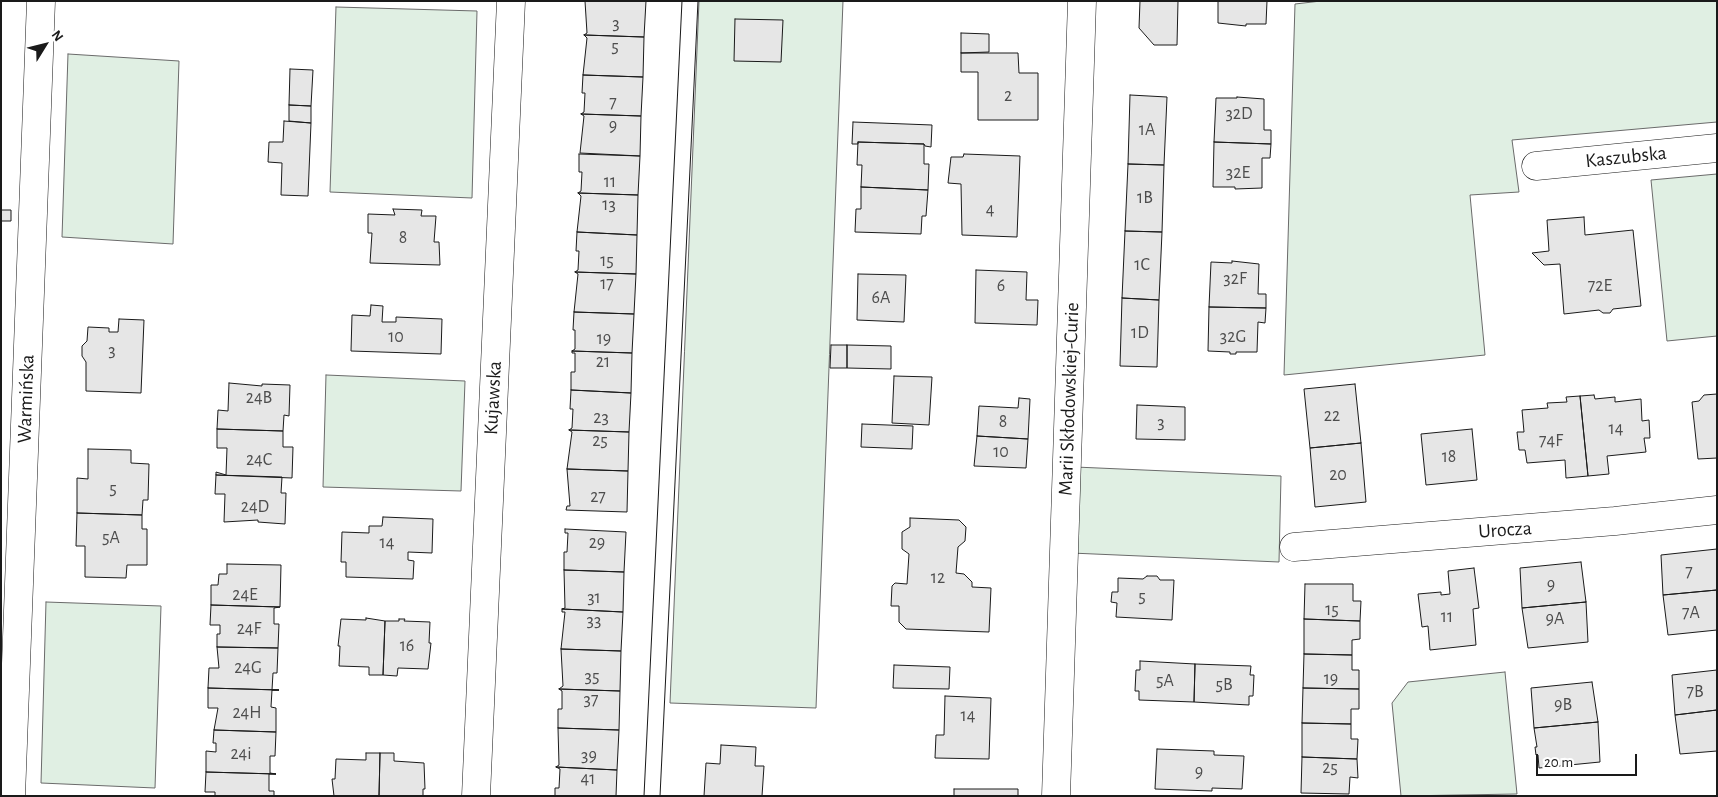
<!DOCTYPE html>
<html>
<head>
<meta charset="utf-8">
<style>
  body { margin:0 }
  #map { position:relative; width:1718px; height:797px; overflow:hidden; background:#fff; font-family:"Alegreya Sans",sans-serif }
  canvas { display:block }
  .frame { position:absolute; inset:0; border:2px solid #1a1a1a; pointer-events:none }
  .north { position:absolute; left:20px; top:20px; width:50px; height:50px; -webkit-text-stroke:4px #fff; paint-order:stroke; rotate:54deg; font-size:14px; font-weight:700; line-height:20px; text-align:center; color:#1a1a1a }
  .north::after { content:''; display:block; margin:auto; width:18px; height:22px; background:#1a1a1a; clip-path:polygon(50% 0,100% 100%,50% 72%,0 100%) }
  .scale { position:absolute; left:1536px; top:754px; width:101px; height:22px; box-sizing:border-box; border:2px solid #1a1a1a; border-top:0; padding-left:6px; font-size:15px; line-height:18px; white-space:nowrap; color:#1a1a1a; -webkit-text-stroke:4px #fff; paint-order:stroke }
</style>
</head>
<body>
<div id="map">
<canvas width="1718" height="797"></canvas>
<div class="frame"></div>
<div class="north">N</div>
<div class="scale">20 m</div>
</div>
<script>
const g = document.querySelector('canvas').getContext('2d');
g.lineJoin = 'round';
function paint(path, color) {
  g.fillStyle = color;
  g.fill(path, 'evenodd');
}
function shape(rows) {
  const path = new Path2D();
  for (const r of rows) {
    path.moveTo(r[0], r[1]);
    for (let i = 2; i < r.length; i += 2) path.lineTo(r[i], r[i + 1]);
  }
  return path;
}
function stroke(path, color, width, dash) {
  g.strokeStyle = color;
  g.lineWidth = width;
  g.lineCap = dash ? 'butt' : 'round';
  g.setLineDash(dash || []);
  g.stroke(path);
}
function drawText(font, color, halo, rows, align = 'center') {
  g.font = font + ' "Alegreya Sans",sans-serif';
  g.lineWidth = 4;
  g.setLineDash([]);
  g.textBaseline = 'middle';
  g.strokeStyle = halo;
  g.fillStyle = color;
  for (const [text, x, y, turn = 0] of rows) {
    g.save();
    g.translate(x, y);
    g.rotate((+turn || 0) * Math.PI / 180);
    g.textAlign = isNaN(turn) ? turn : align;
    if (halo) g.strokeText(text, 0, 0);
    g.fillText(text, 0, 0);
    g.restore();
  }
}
const green = shape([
  [699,1,843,1,816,708,670,703,699,1],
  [1321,1,1717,1,1717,122,1512,140,1519,192,1470,195,1485,355,1284,375,1295,4,1321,1],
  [336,7,477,11,472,198,330,192,336,7],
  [68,54,179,61,173,244,62,237,68,54],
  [1717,174,1717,336,1667,341,1651,180,1717,174],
  [326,375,465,381,461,491,323,487,326,375],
  [1075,467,1281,476,1279,562,1071,553,1075,467],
  [46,602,161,606,155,788,41,783,46,602],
  [1505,672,1517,794,1401,796,1392,703,1408,682,1505,672]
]);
const building = shape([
  [585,1,646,1,644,37,584,35,587,33,585,1],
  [1140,1,1178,1,1177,45,1154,45,1139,28,1140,1],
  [1218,1,1267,1,1266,24,1246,24,1246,26,1218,23,1218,1],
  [735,19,783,20,781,62,734,61,735,19],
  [961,33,989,34,989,52,961,53,961,33],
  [584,35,644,37,643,77,583,75,587,38,584,35],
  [961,53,1018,53,1019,73,1038,73,1038,120,978,120,978,72,961,72,961,53],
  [290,69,313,70,311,106,289,105,290,69],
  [583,75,643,77,641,116,581,114,584,112,585,93,582,93,583,75],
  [1130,95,1167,97,1164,165,1128,164,1130,95],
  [1237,97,1264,99,1264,130,1271,130,1271,144,1214,142,1216,98,1237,98,1237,97],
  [289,105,311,106,311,123,289,121,289,105],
  [581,114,641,116,640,156,580,153,584,116,581,114],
  [284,121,311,123,308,196,281,195,282,163,268,162,269,142,283,142,284,121],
  [853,122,932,125,931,147,925,146,924,144,858,142,858,144,852,144,853,122],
  [858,142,924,144,924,164,929,164,928,190,861,187,862,165,857,165,858,142],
  [1214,142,1271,144,1270,158,1262,158,1262,188,1235,189,1235,187,1213,187,1214,142],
  [579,154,640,156,638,195,578,193,581,191,582,172,579,172,579,154],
  [964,154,1020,156,1017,237,962,235,961,184,948,183,951,157,963,157,964,154],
  [1128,164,1164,165,1162,232,1125,231,1128,164],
  [861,187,928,190,926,216,922,216,921,234,855,232,856,209,861,209,861,187],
  [578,193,638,195,637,235,577,232,581,196,578,193],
  [393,209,422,210,421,216,436,216,434,242,439,242,440,265,370,263,372,233,368,233,368,214,395,215,393,209],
  [1,210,11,210,11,221,1,221,1,210],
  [1584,217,1585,235,1633,230,1641,306,1613,309,1610,313,1603,313,1599,310,1564,314,1560,264,1544,265,1532,253,1549,251,1547,220,1584,217],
  [1125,231,1162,232,1159,300,1122,298,1125,231],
  [577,232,637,235,636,274,575,272,578,270,579,251,576,251,577,232],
  [1232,261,1259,264,1258,294,1266,294,1266,308,1209,307,1211,262,1232,263,1232,261],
  [976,270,1027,272,1026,300,1038,300,1037,325,975,323,976,270],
  [575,272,636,274,634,314,574,312,578,274,575,272],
  [858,274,906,275,904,322,857,320,858,274],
  [1122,298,1159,300,1157,367,1120,366,1122,298],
  [371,305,383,306,382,322,396,322,396,317,442,319,441,354,351,351,352,315,370,316,371,305],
  [1209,307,1266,308,1265,323,1258,322,1257,352,1236,352,1236,354,1230,354,1230,352,1208,351,1209,307],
  [574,312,634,314,632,353,572,351,575,349,575,330,573,330,574,312],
  [119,319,144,320,141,393,86,391,86,362,82,356,82,346,87,341,88,327,109,328,109,332,118,332,119,319],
  [831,345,847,345,847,368,830,368,831,345],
  [847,345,891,346,891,369,847,368,847,345],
  [572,351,632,353,631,393,571,390,571,372,575,372,575,353,572,353,572,351],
  [894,376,932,377,929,425,892,423,894,376],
  [229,383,262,386,262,384,290,385,289,416,284,415,283,431,217,429,218,410,228,411,229,383],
  [1355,384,1361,443,1310,448,1304,389,1355,384],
  [571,390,631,393,629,432,569,430,572,428,573,409,570,409,571,390],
  [1717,394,1717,458,1698,459,1692,402,1699,401,1704,395,1717,394],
  [1594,395,1595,399,1615,397,1615,402,1641,399,1642,421,1649,420,1650,438,1644,438,1646,452,1607,456,1609,474,1588,476,1580,396,1594,395],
  [1580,396,1588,476,1566,478,1565,460,1527,463,1525,450,1519,450,1517,432,1524,432,1522,410,1548,408,1547,403,1567,402,1566,397,1580,396],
  [1019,398,1030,399,1028,439,977,436,979,406,1018,408,1019,398],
  [1137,405,1185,407,1185,440,1136,439,1137,405],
  [862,424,913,426,912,449,861,447,862,424],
  [217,429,283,431,283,447,293,447,292,478,216,475,216,472,226,475,227,448,217,448,217,429],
  [1472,429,1477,480,1426,485,1421,434,1472,429],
  [569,430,629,432,628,471,567,469,572,432,569,430],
  [977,436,1028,439,1026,468,974,466,977,436],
  [1361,443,1366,502,1315,507,1310,448,1361,443],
  [88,449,131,450,131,463,149,464,148,500,143,500,142,515,77,513,77,478,88,479,88,449],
  [567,469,628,471,627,512,566,510,567,506,570,506,567,469],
  [216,475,282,477,281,493,286,493,285,524,258,522,258,520,224,522,225,494,215,494,216,475],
  [77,513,142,515,142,529,147,529,147,565,127,565,126,578,85,577,85,546,76,546,77,513],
  [383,517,433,519,432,553,408,552,408,560,414,561,413,579,346,577,346,562,341,562,342,532,369,533,369,526,382,526,383,517],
  [910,518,959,520,966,527,965,541,958,547,956,573,964,574,972,582,972,587,991,588,989,632,906,629,899,622,899,606,891,606,892,586,895,583,907,584,909,554,902,549,902,532,910,527,910,518],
  [565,529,626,532,624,572,564,570,564,552,567,552,568,533,565,533,565,529],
  [1717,549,1717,590,1663,595,1661,555,1717,549],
  [1581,562,1586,602,1522,608,1520,568,1581,562],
  [227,564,281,565,280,607,211,605,211,585,218,585,219,574,227,574,227,564],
  [1474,568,1479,608,1473,609,1476,645,1430,650,1428,626,1422,627,1418,594,1441,592,1441,595,1450,594,1448,571,1474,568],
  [564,570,624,572,623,612,562,609,565,608,564,570],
  [1147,576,1157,576,1160,580,1174,580,1172,620,1116,617,1117,603,1111,602,1112,592,1118,592,1118,578,1143,579,1147,576],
  [1305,584,1353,584,1353,601,1361,601,1360,621,1304,619,1305,584],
  [1717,590,1717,630,1668,635,1663,595,1717,590],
  [1586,602,1588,642,1528,648,1522,608,1586,602],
  [211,605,280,607,274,608,274,624,279,624,278,648,217,647,217,634,220,634,220,625,210,625,211,605],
  [562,609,623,612,621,651,561,649,565,612,562,612,562,609],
  [366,618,385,621,383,675,369,675,369,667,339,666,340,646,338,646,341,619,366,620,366,618],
  [399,619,405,619,404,621,430,622,429,643,431,643,428,669,398,668,397,676,383,675,385,621,399,621,399,619],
  [1304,619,1360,621,1360,639,1352,640,1352,655,1304,654,1304,619],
  [217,647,278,648,277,673,273,673,272,690,279,690,208,688,209,668,219,668,217,647],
  [561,649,621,651,620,691,559,689,563,686,561,649],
  [1304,654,1352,655,1352,670,1359,670,1359,689,1303,688,1304,654],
  [1140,661,1195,664,1194,702,1139,700,1139,691,1135,691,1136,670,1140,670,1140,661],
  [1195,664,1251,666,1250,675,1254,675,1253,696,1249,696,1249,705,1194,702,1195,664],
  [894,665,950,667,949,689,893,688,894,665],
  [1717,670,1717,710,1675,715,1672,675,1717,670],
  [1592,682,1598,722,1534,728,1531,688,1592,682],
  [208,688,279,690,272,690,271,707,276,708,276,732,214,730,218,708,208,708,208,688],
  [1303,688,1359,689,1359,709,1351,709,1351,724,1302,723,1303,688],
  [559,689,620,691,619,730,558,728,558,709,562,709,562,691,559,689],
  [945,696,991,698,989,759,935,758,936,735,944,735,945,696],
  [1717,710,1717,751,1680,754,1675,715,1717,710],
  [1598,722,1600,762,1539,768,1538,755,1536,755,1535,747,1537,747,1534,728,1598,722],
  [1302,723,1351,724,1351,739,1358,739,1357,759,1302,757,1302,723],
  [558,728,619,730,617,770,556,767,559,765,558,728],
  [214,730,276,732,275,756,270,756,270,773,276,774,206,772,206,751,216,752,216,743,213,743,214,730],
  [721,745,756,747,755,766,764,766,762,796,704,796,706,763,720,764,721,745],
  [1157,749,1214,751,1214,755,1244,756,1242,789,1212,788,1212,791,1155,789,1157,749],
  [366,753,380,753,379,796,334,796,332,779,335,779,336,759,366,760,366,753],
  [380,753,394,753,394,761,424,763,425,789,423,789,423,796,379,796,380,753],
  [1302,757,1357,759,1358,778,1350,777,1349,794,1301,793,1302,757],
  [556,767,617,770,616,796,555,796,555,788,559,788,560,769,556,767],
  [206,772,276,774,269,774,269,791,274,791,274,796,215,796,215,792,205,792,206,772],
  [954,789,1018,789,1018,796,954,796,954,789]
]);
const service = shape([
  [652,796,690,1]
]);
const minor = shape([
  [1536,166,1717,148],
  [1294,547,1615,521,1717,510],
  [11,796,41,1],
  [476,796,511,1],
  [1056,796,1082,1]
]);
const numberNames = [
  ["3",616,24],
  ["5",615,47],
  ["2",1008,96],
  ["7",613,103],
  ["32D",1239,114],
  ["9",613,126],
  ["1A",1147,130],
  ["32E",1238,173],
  ["11",610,182],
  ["1B",1145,198],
  ["13",609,205],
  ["4",990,210],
  ["8",403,238],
  ["15",607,261],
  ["1C",1142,265],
  ["32F",1235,279],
  ["17",607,284],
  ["6",1001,286],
  ["72E",1600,286],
  ["6A",881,298],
  ["1D",1140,333],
  ["10",396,337],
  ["32G",1233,337],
  ["19",604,339],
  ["3",112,351],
  ["21",603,362],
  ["24B",259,398],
  ["22",1332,416],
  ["23",601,418],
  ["8",1003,422],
  ["3",1161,423],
  ["14",1616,429],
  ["25",600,441],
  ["74F",1551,441],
  ["10",1001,452],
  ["18",1449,457],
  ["24C",259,460],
  ["20",1338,475],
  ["5",113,489],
  ["27",598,497],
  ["24D",255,507],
  ["5A",111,538],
  ["14",387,543],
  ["29",597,543],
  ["7",1689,572],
  ["12",938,578],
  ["9",1551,585],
  ["24E",245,595],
  ["5",1142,597],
  ["31",594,598],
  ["15",1332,610],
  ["7A",1691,613],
  ["11",1447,617],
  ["9A",1555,619],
  ["33",594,621],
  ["24F",249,629],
  ["16",407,646],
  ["24G",248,668],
  ["35",592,677],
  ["19",1331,679],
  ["5A",1165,681],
  ["5B",1224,685],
  ["7B",1695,692],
  ["37",591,700],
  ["9B",1563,705],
  ["24H",247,713],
  ["14",968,716],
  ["24i",241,754],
  ["39",589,756],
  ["25",1330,768],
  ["9",1199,772],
  ["41",588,779]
];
const streetNames = [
  ["Kaszubska",1626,157,-6],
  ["Kujawska",493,398,-87],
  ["Warmińska",26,399,-88],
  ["Marii Skłodowskiej-Curie",1069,399,-88],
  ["Urocza",1505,530,-4]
];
paint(green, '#e0efe3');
stroke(green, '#6a6a6a', 1);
paint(building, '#e6e6e6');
stroke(building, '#1a1a1a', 1);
stroke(service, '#1a1a1a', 17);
stroke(minor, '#1a1a1a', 29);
stroke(service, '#fff', 15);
stroke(minor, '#fff', 28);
drawText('18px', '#4d4d4d', null, numberNames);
drawText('20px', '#1a1a1a', '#fff', streetNames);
</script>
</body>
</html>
